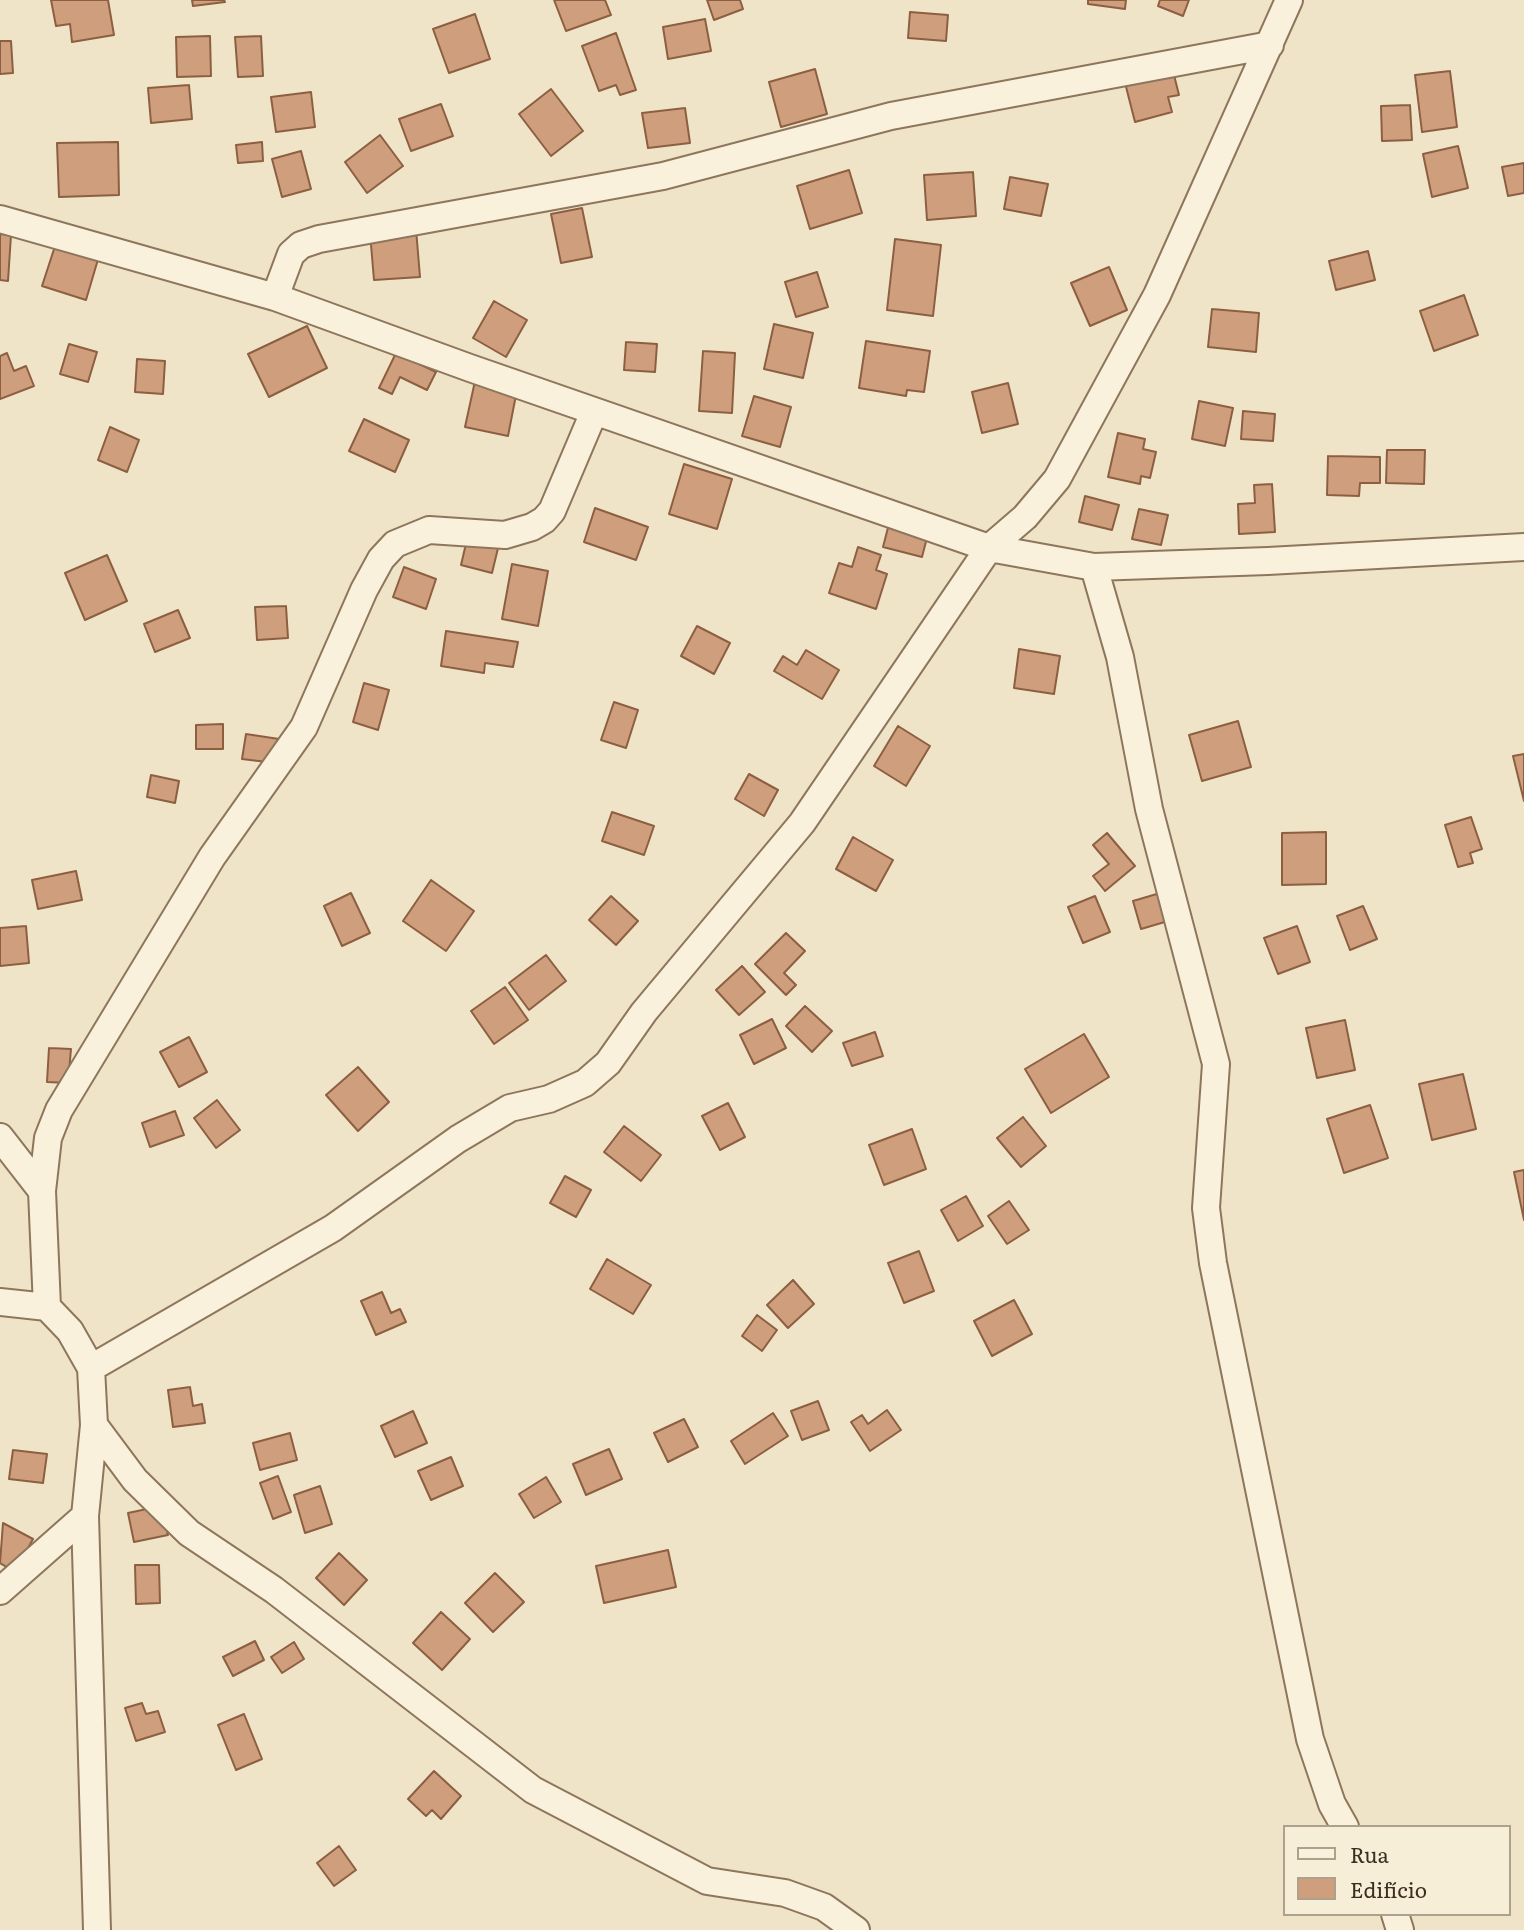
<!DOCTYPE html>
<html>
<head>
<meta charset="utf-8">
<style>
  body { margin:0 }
  #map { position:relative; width:1524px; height:1930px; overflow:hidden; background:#f0e4c8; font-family:Literata,serif }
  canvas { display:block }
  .legend { position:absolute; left:1283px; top:1825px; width:228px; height:91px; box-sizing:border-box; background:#f7eed8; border:2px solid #ada18e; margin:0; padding:9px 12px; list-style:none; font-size:21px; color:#3d2e20 }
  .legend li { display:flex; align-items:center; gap:14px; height:35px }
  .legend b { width:35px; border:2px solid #ada18e }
</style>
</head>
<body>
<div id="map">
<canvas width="1524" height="1930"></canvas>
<ul class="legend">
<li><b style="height:9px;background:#faf1dc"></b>Rua</li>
<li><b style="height:19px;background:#cf9f7d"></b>Edifício</li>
</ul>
</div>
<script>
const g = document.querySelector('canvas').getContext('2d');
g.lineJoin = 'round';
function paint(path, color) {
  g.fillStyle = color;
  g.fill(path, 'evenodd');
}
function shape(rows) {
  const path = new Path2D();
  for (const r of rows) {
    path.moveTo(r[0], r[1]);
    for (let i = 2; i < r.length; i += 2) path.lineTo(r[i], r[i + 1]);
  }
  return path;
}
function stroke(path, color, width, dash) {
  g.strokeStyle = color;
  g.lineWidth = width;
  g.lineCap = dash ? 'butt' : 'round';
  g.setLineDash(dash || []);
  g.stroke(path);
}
const building = shape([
  [51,0,108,0,114,35,72,42,70,24,56,26,51,0],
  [192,0,224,0,225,2,193,6,192,0],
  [554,0,605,0,611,15,566,31,554,0],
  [707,0,740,0,743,9,714,20,707,0],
  [1088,0,1126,0,1125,9,1088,4,1088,0],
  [1160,0,1189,0,1183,16,1158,6,1160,0],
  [910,12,948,15,946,41,908,38,910,12],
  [475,14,490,59,449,73,433,29,475,14],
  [705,19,711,51,668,59,663,27,705,19],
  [616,33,636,90,620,95,616,85,599,91,582,46,616,33],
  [210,36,211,76,177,77,176,37,210,36],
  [261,36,263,76,238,77,235,37,261,36],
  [0,41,11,41,13,73,0,74,0,41],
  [1172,67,1179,95,1168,97,1172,112,1135,122,1124,79,1172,67],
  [815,69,827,114,781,127,769,82,815,69],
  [1450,71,1457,127,1422,132,1415,75,1450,71],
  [189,85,192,119,151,123,148,88,189,85],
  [551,89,583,131,551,156,519,114,551,89],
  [311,92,315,127,276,132,271,97,311,92],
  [441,104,453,136,411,151,399,119,441,104],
  [1410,105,1412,140,1382,141,1381,106,1410,105],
  [685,108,690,143,648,148,642,113,685,108],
  [380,135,403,166,367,193,345,162,380,135],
  [118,142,119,195,59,197,57,143,118,142],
  [262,142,263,161,238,163,236,145,262,142],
  [1458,146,1468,188,1432,197,1423,154,1458,146],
  [301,151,311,189,282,197,272,159,301,151],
  [1524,163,1524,193,1508,196,1502,167,1524,163],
  [849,170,862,213,810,229,797,186,849,170],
  [973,172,976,216,927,220,924,175,973,172],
  [1010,177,1048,184,1041,216,1004,209,1010,177],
  [582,208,592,257,561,263,551,214,582,208],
  [416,229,420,277,374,280,370,233,416,229],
  [0,234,11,235,8,281,0,280,0,234],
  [895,239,941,245,933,316,887,310,895,239],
  [56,243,99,256,86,300,42,286,56,243],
  [1368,251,1375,280,1336,290,1329,261,1368,251],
  [1109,267,1127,310,1090,326,1071,283,1109,267],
  [817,272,828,307,796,317,785,282,817,272],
  [1464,295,1478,335,1434,351,1420,311,1464,295],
  [494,301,527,320,506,357,473,338,494,301],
  [1212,309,1259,313,1256,352,1208,347,1212,309],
  [774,324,813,333,803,378,764,369,774,324],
  [307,326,327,368,269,397,248,354,307,326],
  [866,341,930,351,924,392,907,390,906,396,859,388,866,341],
  [626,342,657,344,655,372,624,370,626,342],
  [69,344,97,352,88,382,60,374,69,344],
  [703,351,735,353,732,413,699,411,703,351],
  [7,353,14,371,26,366,34,386,0,399,0,356,7,353],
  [396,353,436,372,427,390,400,377,392,394,379,388,396,353],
  [137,359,165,361,163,394,135,392,137,359],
  [475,381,517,390,508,436,465,427,475,381],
  [1008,383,1018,424,982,433,972,392,1008,383],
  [754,396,791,407,780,447,742,436,754,396],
  [1199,401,1233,408,1225,446,1192,439,1199,401],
  [1243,411,1275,414,1273,441,1241,439,1243,411],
  [364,419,409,440,395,472,349,451,364,419],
  [110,427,139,440,127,472,98,460,110,427],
  [1118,433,1145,439,1143,449,1156,452,1150,478,1141,476,1140,484,1108,477,1118,433],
  [1387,450,1425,450,1424,484,1386,483,1387,450],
  [1328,456,1380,457,1380,483,1360,483,1359,496,1327,495,1328,456],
  [684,464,732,479,717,529,669,514,684,464],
  [1272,484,1275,532,1239,534,1238,504,1255,503,1254,485,1272,484],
  [1085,496,1119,505,1112,530,1079,522,1085,496],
  [595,508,648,527,636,560,584,542,595,508],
  [1139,509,1168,515,1161,545,1132,539,1139,509],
  [891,516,930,526,922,557,883,547,891,516],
  [468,535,499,544,492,573,461,565,468,535],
  [858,547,881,555,876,570,887,574,876,609,829,593,839,563,852,567,858,547],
  [107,555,127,601,85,620,65,573,107,555],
  [512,564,548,571,538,626,502,619,512,564],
  [404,567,436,579,426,609,393,597,404,567],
  [286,606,288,638,257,640,255,607,286,606],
  [178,610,190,638,155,652,144,624,178,610],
  [697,626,730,643,714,674,681,656,697,626],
  [446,631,518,642,513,667,485,663,484,673,441,666,446,631],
  [1019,649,1060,656,1054,694,1014,688,1019,649],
  [806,650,839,670,822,699,774,671,783,656,797,665,806,650],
  [364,683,389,690,378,730,353,722,364,683],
  [614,702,638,710,626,748,601,740,614,702],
  [1238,721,1251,767,1202,781,1189,735,1238,721],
  [223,724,223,749,196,749,196,725,223,724],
  [898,726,930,746,906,786,874,766,898,726],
  [246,734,279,739,275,763,242,759,246,734],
  [1524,754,1524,801,1513,756,1524,754],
  [749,774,778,790,764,816,735,799,749,774],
  [151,775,179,781,175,803,147,797,151,775],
  [612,812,654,826,644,855,602,841,612,812],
  [1471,817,1482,849,1470,853,1473,863,1458,867,1445,825,1471,817],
  [1326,832,1326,884,1282,885,1282,833,1326,832],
  [1107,833,1135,866,1105,891,1093,876,1109,864,1093,845,1107,833],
  [853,837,893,860,876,891,836,869,853,837],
  [76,871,82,900,38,909,32,880,76,871],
  [431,880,474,911,446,951,403,921,431,880],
  [1167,891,1175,919,1141,929,1133,901,1167,891],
  [351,893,370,933,342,946,324,906,351,893],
  [611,896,638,921,616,945,589,920,611,896],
  [1095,896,1110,932,1083,943,1068,907,1095,896],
  [1363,906,1377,939,1350,950,1337,916,1363,906],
  [26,926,29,963,0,966,0,928,26,926],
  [1297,926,1310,962,1278,974,1264,938,1297,926],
  [786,933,805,951,784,973,796,985,786,995,755,964,786,933],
  [546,955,566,981,529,1010,509,983,546,955],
  [742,966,765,992,739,1015,716,990,742,966],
  [505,987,528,1020,494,1044,471,1011,505,987],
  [805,1006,832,1031,812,1052,786,1026,805,1006],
  [772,1019,786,1048,754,1064,740,1035,772,1019],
  [1345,1020,1355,1070,1317,1078,1306,1028,1345,1020],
  [875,1032,883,1056,852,1066,843,1043,875,1032],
  [1084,1034,1109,1077,1051,1113,1025,1069,1084,1034],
  [189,1037,207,1072,179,1087,160,1052,189,1037],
  [49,1048,71,1049,68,1083,47,1082,49,1048],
  [358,1067,389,1102,358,1131,326,1095,358,1067],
  [1463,1074,1476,1129,1432,1140,1419,1084,1463,1074],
  [217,1100,240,1130,216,1148,194,1118,217,1100],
  [728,1103,745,1137,720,1150,702,1116,728,1103],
  [1370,1105,1388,1158,1344,1173,1327,1119,1370,1105],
  [175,1111,184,1135,150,1147,142,1123,175,1111],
  [1023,1117,1046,1146,1021,1167,997,1138,1023,1117],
  [624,1126,661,1155,641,1181,604,1152,624,1126],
  [912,1129,926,1169,884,1185,869,1145,912,1129],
  [1524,1170,1524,1220,1514,1172,1524,1170],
  [565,1176,591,1190,576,1217,550,1203,565,1176],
  [966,1196,983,1226,958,1241,941,1210,966,1196],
  [1009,1201,1029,1230,1007,1244,988,1216,1009,1201],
  [919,1251,934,1291,904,1303,888,1263,919,1251],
  [607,1259,651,1285,633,1314,590,1289,607,1259],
  [793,1280,814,1304,788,1328,767,1305,793,1280],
  [382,1292,391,1313,400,1309,406,1322,376,1335,361,1301,382,1292],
  [1014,1300,1032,1334,992,1356,974,1321,1014,1300],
  [757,1315,777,1330,762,1351,742,1336,757,1315],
  [190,1387,193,1406,202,1404,205,1423,173,1427,168,1390,190,1387],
  [818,1401,829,1430,802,1440,791,1411,818,1401],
  [887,1410,901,1430,870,1451,851,1422,862,1415,868,1424,887,1410],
  [413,1411,427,1443,395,1457,381,1426,413,1411],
  [773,1413,788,1436,745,1464,731,1441,773,1413],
  [684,1419,698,1447,668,1462,654,1433,684,1419],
  [290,1433,297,1460,260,1470,253,1443,290,1433],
  [609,1449,622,1479,586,1495,573,1464,609,1449],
  [13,1450,47,1454,43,1483,9,1479,13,1450],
  [451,1457,463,1486,431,1500,418,1471,451,1457],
  [278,1476,291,1512,273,1519,260,1483,278,1476],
  [546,1477,561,1502,534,1518,519,1494,546,1477],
  [320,1486,332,1524,305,1533,294,1495,320,1486],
  [161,1506,168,1535,134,1542,128,1513,161,1506],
  [3,1523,33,1539,15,1572,0,1563,3,1523],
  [668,1550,676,1587,604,1603,596,1566,668,1550],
  [339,1553,367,1580,344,1605,316,1578,339,1553],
  [135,1565,159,1565,160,1603,136,1604,135,1565],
  [495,1573,524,1602,493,1632,465,1603,495,1573],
  [441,1612,470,1639,442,1670,413,1643,441,1612],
  [255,1641,264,1660,233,1676,223,1657,255,1641],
  [294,1642,304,1659,282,1673,271,1657,294,1642],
  [142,1703,146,1714,158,1711,165,1732,136,1741,125,1708,142,1703],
  [244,1714,262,1759,236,1770,218,1725,244,1714],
  [434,1771,461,1796,441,1819,432,1810,426,1816,408,1799,434,1771],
  [339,1846,356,1870,334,1886,317,1863,339,1846]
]);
const minor = shape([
  [0,219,275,297,470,368,989,548,1094,567,1268,561,1524,547],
  [275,297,291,254,301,245,319,239,663,176,891,116,1270,45],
  [1094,567,1120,657,1149,809,1216,1064,1206,1208,1213,1263,1310,1739,1332,1804,1345,1827],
  [0,1137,42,1191],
  [0,1302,47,1307,70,1331,91,1368,94,1425,85,1516,97,1930],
  [47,1307,42,1191,48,1138,59,1110,212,857,304,727,364,590,381,559,395,544,429,530,505,535,532,527,544,520,552,511,594,412],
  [91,1368,333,1228,458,1139,510,1108,549,1099,585,1083,608,1063,644,1012,802,823,989,548,1025,517,1057,479,1157,295,1289,0],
  [94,1425,135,1480,189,1533,274,1590,533,1790,707,1881,785,1893,824,1907,856,1930],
  [0,1591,85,1516],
  [1395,1914,1400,1930]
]);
paint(building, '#cf9f7d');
stroke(building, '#8d5f41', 2);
stroke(minor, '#8d765c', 30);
stroke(minor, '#faf1dc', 26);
</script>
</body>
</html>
